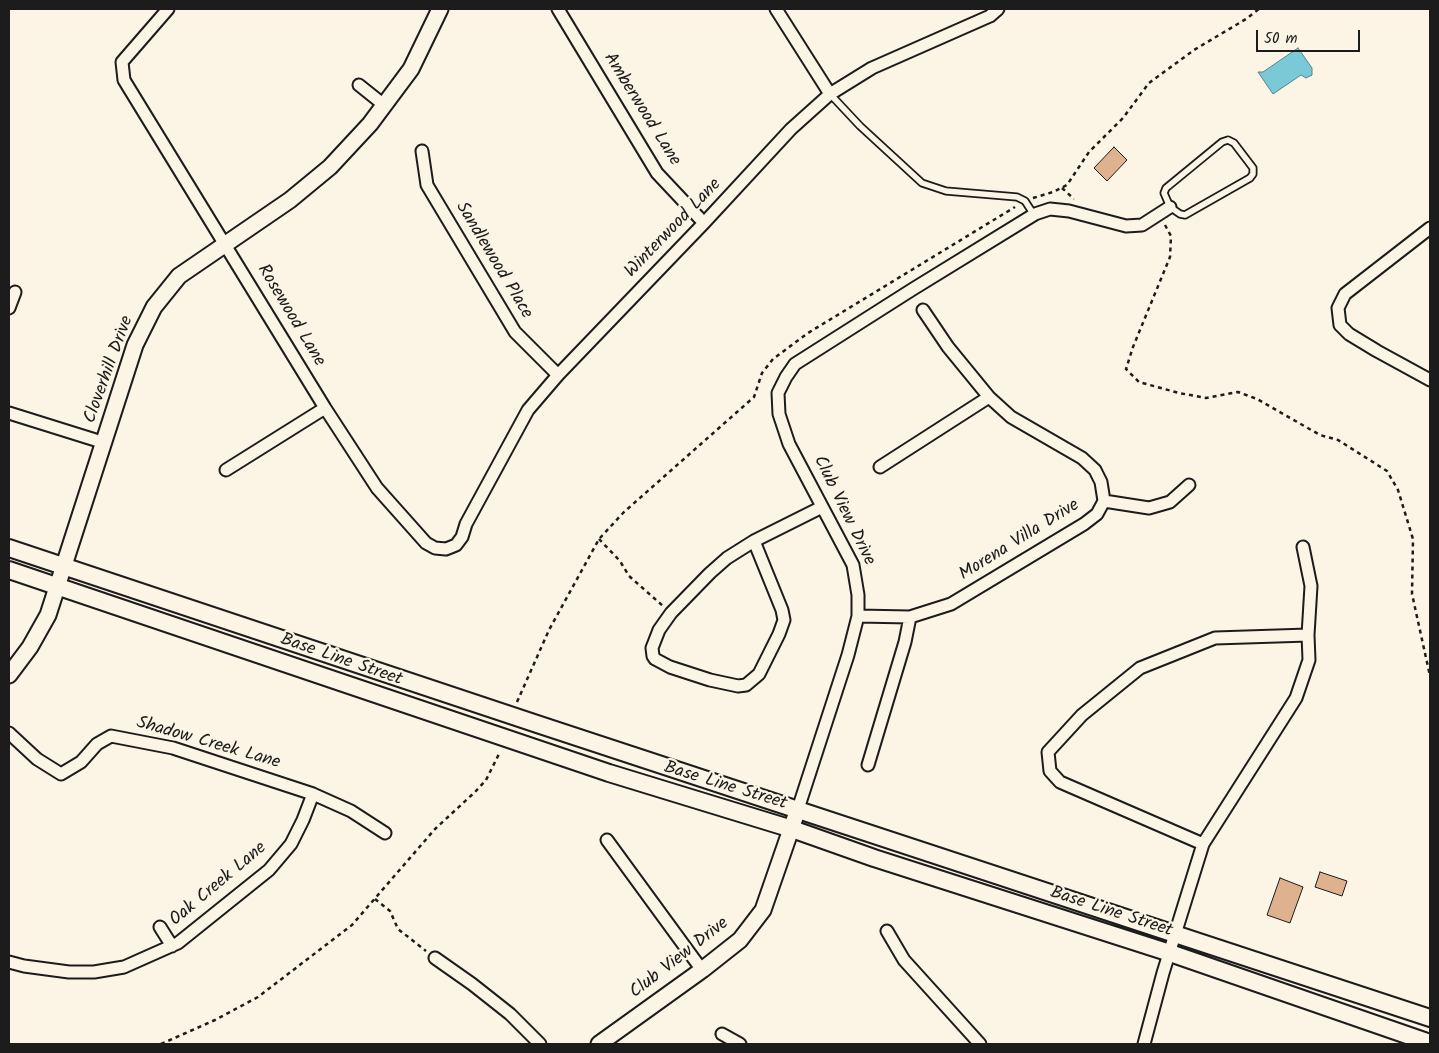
<!DOCTYPE html>
<html>
<head>
<meta charset="utf-8">
<style>
  body { margin:0 }
  #map { position:relative; width:1439px; height:1053px; overflow:hidden; background:#fcf5e5; font-family:Kalam,sans-serif }
  canvas { display:block }
  .frame { position:absolute; inset:0; border:10px solid #1c1c1c; pointer-events:none }
  .scale { position:absolute; left:1256px; top:30px; width:104px; height:22px; box-sizing:border-box; border:2px solid #1c1c1c; border-top:0; padding-left:6px; font-size:15px; line-height:18px; white-space:nowrap; color:#1c1c1c; -webkit-text-stroke:4px #fcf5e5; paint-order:stroke }
</style>
</head>
<body>
<div id="map">
<canvas width="1439" height="1053"></canvas>
<div class="frame"></div>
<div class="scale">50 m</div>
</div>
<script>
const g = document.querySelector('canvas').getContext('2d');
g.lineJoin = 'round';
function paint(path, color) {
  g.fillStyle = color;
  g.fill(path, 'evenodd');
}
function shape(rows) {
  const path = new Path2D();
  for (const r of rows) {
    path.moveTo(r[0], r[1]);
    for (let i = 2; i < r.length; i += 2) path.lineTo(r[i], r[i + 1]);
  }
  return path;
}
function stroke(path, color, width, dash) {
  g.strokeStyle = color;
  g.lineWidth = width;
  g.lineCap = dash ? 'butt' : 'round';
  g.setLineDash(dash || []);
  g.stroke(path);
}
function drawText(font, color, halo, rows, align = 'center') {
  g.font = font + ' Kalam,sans-serif';
  g.lineWidth = 4.5;
  g.setLineDash([]);
  g.textBaseline = 'middle';
  g.strokeStyle = halo;
  g.fillStyle = color;
  for (const [text, x, y, turn = 0] of rows) {
    g.save();
    g.translate(x, y);
    g.rotate((+turn || 0) * Math.PI / 180);
    g.textAlign = isNaN(turn) ? turn : align;
    if (halo) g.strokeText(text, 0, 0);
    g.fillText(text, 0, 0);
    g.restore();
  }
}
const water = shape([
  [1298,48,1312,68,1312,75,1306,78,1301,75,1273,94,1258,72,1263,72,1298,48]
]);
const building = shape([
  [1114,147,1127,160,1107,181,1094,168,1114,147],
  [1320,872,1347,881,1342,896,1315,887,1320,872],
  [1280,878,1303,887,1290,923,1267,915,1280,878]
]);
const path = shape([
  [1062,188,1074,199],
  [1033,198,1053,192,1067,185,1089,152,1123,118,1149,83,1194,50,1246,19,1259,9],
  [1165,225,1171,236,1170,257,1133,347,1126,369,1139,382,1179,393,1206,398,1238,392,1257,399,1320,435,1338,440,1387,471,1398,490,1413,539,1412,594,1430,676],
  [599,539,620,561,629,576,663,606],
  [517,702,549,630,599,539,624,512,754,397,762,373,773,359,808,333,1015,207],
  [375,899,390,911,398,929,426,951],
  [161,1044,215,1020,258,997,352,925,435,829,475,792,486,780,500,752]
]);
const service = shape([
  [830,94,860,126,922,183,946,191,1017,197,1025,201,1034,215],
  [1228,140,1234,143,1253,168,1253,174,1250,178,1185,215,1180,214,1170,207,1164,193,1166,188,1222,142,1228,140]
]);
const minor = shape([
  [168,9,122,62,124,80,325,408,377,488,426,543,435,548,446,549,456,545,462,537,466,524,528,410,558,375,704,223,791,129,830,94,872,68,990,16,998,9],
  [558,9,657,173,704,223],
  [776,9,830,94],
  [359,85,384,105],
  [422,151,427,185,515,332,558,375],
  [1430,228,1345,294,1338,308,1340,325,1349,334,1377,351,1430,380],
  [9,308,15,292],
  [9,413,105,443],
  [880,467,989,397],
  [226,470,325,408],
  [1104,501,1149,508,1170,502,1189,485],
  [754,541,782,610,784,620,779,634,759,674,746,685,738,686,710,680,670,667,655,659,653,656,652,648,659,630,671,613,710,573,727,558,754,541,822,507],
  [858,616,910,617,951,604,1084,524,1097,514,1104,501,1101,482,1095,470,1082,458,1011,417,989,397,948,347,923,310],
  [9,733,37,759,61,774,81,762,97,744,111,736,173,748,313,794,351,811,385,833],
  [868,765,905,642,910,617],
  [798,809,848,655,858,616,858,595,853,565,789,444,779,414,778,393,786,377,795,364,913,289,1035,214,1050,209,1069,211,1126,226,1142,225,1170,207],
  [607,840,702,970],
  [1203,844,1060,782,1050,771,1048,752,1082,715,1140,668,1215,638,1308,635],
  [160,927,172,946],
  [887,931,904,960,980,1044],
  [435,958,472,984,510,1014,540,1044],
  [9,962,24,966,69,972,94,972,124,967,178,943,269,870,291,844,303,820,313,794],
  [722,1034,740,1044],
  [1144,1044,1163,973,1203,844,1296,698,1309,660,1308,635,1311,586,1303,547]
]);
const tertiary = shape([
  [9,675,30,647,48,615,135,345,154,307,179,276,290,200,330,167,370,124,411,69,440,9],
  [599,1044,702,970,740,940,763,910,798,809]
]);
const secondary = shape([
  [9,548,537,724,1430,1018],
  [9,570,609,773,792,829,874,858,1170,953,1430,1043]
]);
const streetNames = [
  ["Amberwood Lane",641,110,58],
  ["Winterwood Lane",674,229,-46],
  ["Sandlewood Place",493,261,59],
  ["Rosewood Lane",290,316,59],
  ["Cloverhill Drive",110,370,-70],
  ["Club View Drive",843,511,64],
  ["Morena Villa Drive",1020,541,-32],
  ["Base Line Street",341,661,19],
  ["Shadow Creek Lane",208,744,16],
  ["Base Line Street",725,787,17],
  ["Oak Creek Lane",219,885,-40],
  ["Base Line Street",1111,913,18],
  ["Club View Drive",680,959,-38]
];
paint(water, '#7ac9d7');
stroke(water, '#54848c', 1);
paint(building, '#deb28f');
stroke(building, '#1c1c1c', 1);
stroke(service, '#1c1c1c', 9);
stroke(minor, '#1c1c1c', 15);
stroke(tertiary, '#1c1c1c', 19);
stroke(secondary, '#1c1c1c', 20);
stroke(path, '#1c1c1c', 2.5, [4, 4]);
stroke(service, '#fcf5e5', 5.5);
stroke(minor, '#fcf5e5', 11);
stroke(tertiary, '#fcf5e5', 15);
stroke(secondary, '#fcf5e5', 16);
drawText('18px', '#1c1c1c', '#fcf5e5', streetNames);
</script>
</body>
</html>
